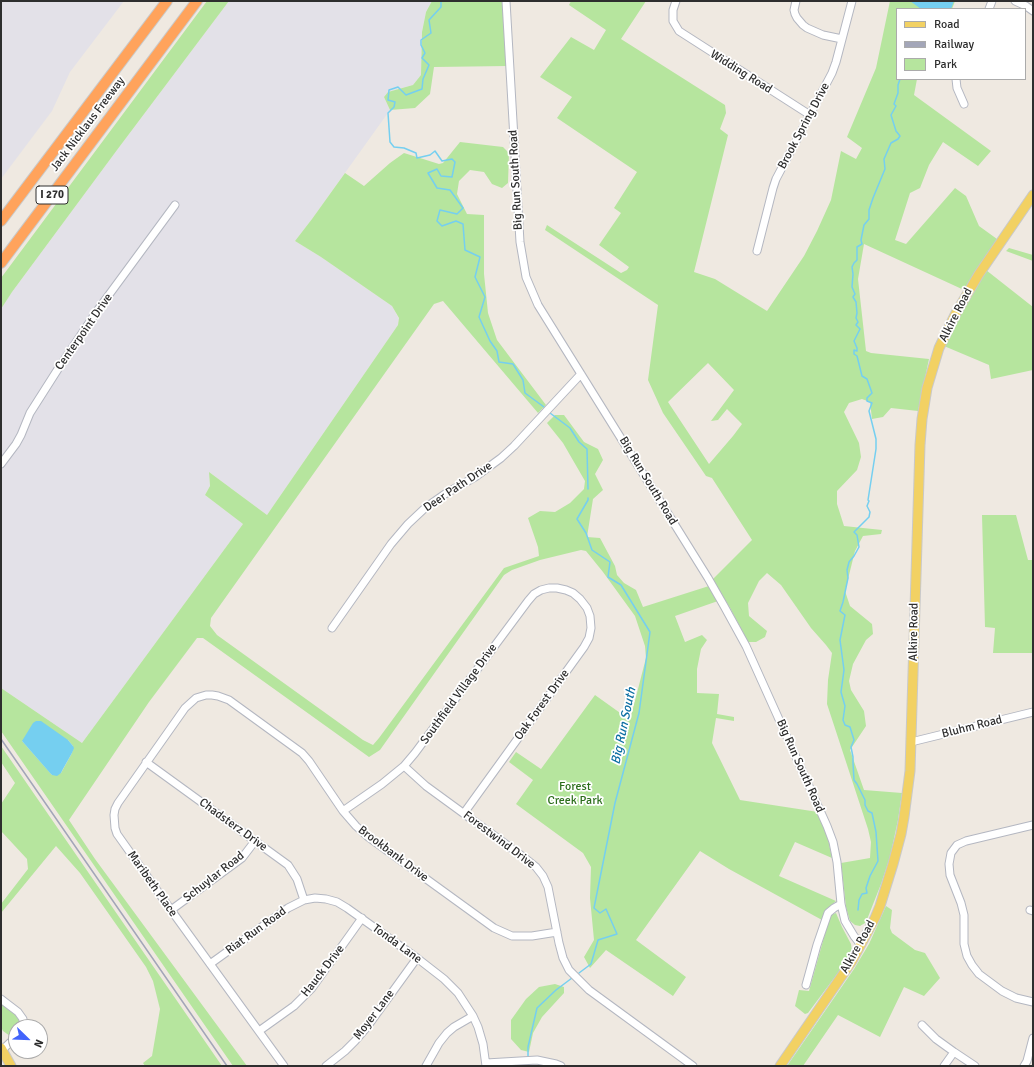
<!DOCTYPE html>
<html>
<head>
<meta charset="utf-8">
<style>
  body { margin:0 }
  #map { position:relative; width:1034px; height:1067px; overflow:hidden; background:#efe9e1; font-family:Signika,sans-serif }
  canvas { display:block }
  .frame { position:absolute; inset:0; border:2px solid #2e2e2e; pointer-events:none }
  .legend { position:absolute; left:896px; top:8px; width:130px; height:72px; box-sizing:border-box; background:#fff; border:1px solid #ababab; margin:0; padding:5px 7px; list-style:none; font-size:12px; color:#2e2e2e }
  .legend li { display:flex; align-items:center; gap:8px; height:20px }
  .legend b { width:20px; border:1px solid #ababab }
  .north { position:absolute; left:8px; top:1019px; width:40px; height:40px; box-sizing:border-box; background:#fff; border:1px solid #ababab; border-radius:50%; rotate:113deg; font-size:11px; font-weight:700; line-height:16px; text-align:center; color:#2e2e2e }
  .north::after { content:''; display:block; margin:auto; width:14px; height:18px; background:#4264fb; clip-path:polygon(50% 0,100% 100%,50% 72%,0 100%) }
</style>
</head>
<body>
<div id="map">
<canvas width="1034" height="1067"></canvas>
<div class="frame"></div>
<ul class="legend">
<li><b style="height:5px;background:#f2d163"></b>Road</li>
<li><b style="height:5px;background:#a3a6b8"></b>Railway</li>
<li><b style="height:11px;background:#b6e59e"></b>Park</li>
</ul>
<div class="north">N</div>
</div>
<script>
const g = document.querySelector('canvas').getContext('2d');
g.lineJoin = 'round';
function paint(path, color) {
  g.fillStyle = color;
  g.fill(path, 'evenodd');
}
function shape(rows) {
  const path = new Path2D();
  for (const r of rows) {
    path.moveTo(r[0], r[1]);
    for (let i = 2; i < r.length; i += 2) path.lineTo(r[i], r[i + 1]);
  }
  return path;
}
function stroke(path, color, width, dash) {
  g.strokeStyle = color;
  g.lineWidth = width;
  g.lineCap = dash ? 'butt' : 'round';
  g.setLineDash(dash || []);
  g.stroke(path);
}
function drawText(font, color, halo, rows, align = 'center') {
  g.font = font + ' Signika,sans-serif';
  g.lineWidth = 3.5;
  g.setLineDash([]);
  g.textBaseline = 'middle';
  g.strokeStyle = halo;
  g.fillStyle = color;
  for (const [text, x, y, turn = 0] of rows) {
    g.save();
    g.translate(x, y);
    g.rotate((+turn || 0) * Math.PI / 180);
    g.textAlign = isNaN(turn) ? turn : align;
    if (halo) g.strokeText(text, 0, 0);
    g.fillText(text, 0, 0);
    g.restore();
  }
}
const industrial = shape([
  [1,1,124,1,70,72,52,111,1,179],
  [229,1,432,1,426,12,422,32,421,75,413,85,388,92,384,97,390,110,312,219,295,241,321,257,392,306,399,319,398,325,267,515,209,472,210,486,205,495,243,524,82,743,1,688,1,309,12,292,117,150]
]);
const green = shape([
  [207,1,229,1,117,150,12,292,1,309,1,278],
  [432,1,504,1,507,66,434,67,430,94,415,108,390,110,384,97,388,92,413,85,421,75,422,32,426,12],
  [571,1,646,1,621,39,725,105,726,113,720,129,728,135,694,272,715,279,767,311,804,256,817,231,831,200,841,151,856,159,862,148,847,137,876,68,890,1,955,1,952,9,897,9,897,79,917,79,914,95,991,151,978,166,943,142,929,165,920,188,910,193,895,240,906,244,955,188,966,196,979,226,997,239,964,290,864,244,858,279,866,351,871,353,929,359,918,411,891,408,883,417,872,419,870,402,862,399,849,403,844,412,859,443,861,457,857,470,837,491,837,504,844,526,882,530,881,534,863,536,855,551,845,591,850,606,872,624,873,634,866,640,853,664,849,681,851,690,864,711,866,726,850,750,864,790,902,793,898,820,890,857,881,884,868,917,865,923,860,926,855,925,850,921,846,907,841,863,870,858,871,842,868,829,827,704,828,680,832,653,826,645,811,628,781,585,767,573,759,581,748,603,749,616,767,631,765,637,756,642,748,642,729,606,712,580,752,540,712,478,706,476,663,413,648,380,658,305,545,230,547,225,621,273,627,270,629,267,599,245,621,213,614,208,637,172,557,118,572,97,540,77,571,37,594,50,606,30,569,5],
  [708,363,734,390,711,421,718,420,727,409,742,424,733,436,709,464,668,402],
  [460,142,503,147,509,153,508,183,502,188,492,184,484,172,470,170,459,181,457,194,467,214,484,215,484,274,488,313,497,340,546,405,538,413,443,301,434,304,211,618,210,626,217,635,363,740,373,745,379,738,504,568,539,556,538,547,528,518,540,511,555,512,570,503,584,489,585,481,563,443,547,423,555,415,564,415,584,442,598,449,603,460,595,474,603,490,593,499,587,537,600,538,615,566,617,575,624,583,636,590,643,607,709,586,718,601,675,616,685,642,702,635,707,640,701,649,697,669,697,693,719,694,717,714,734,717,734,721,716,718,712,743,740,800,818,812,827,834,832,858,795,842,779,876,836,901,826,910,822,920,729,869,700,851,636,940,686,977,673,996,606,950,590,968,584,957,594,940,590,898,591,867,583,853,516,804,533,780,509,762,516,752,541,769,595,695,630,720,646,658,645,646,635,616,603,572,586,551,581,550,540,560,512,570,504,575,380,750,369,757,203,638,197,638,149,702,69,820,95,859,142,923,247,1066,233,1066,1,731,1,688,82,743,243,524,205,495,210,486,209,472,267,515,398,325,399,318,392,306,321,257,295,241,312,219,345,173,364,186,390,163,404,153,439,164,443,163],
  [68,740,73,746,72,753,61,773,52,775,22,741],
  [1009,248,1033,255,1033,261,1006,251],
  [986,270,1033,307,1033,370,991,379,989,365,944,346,961,309],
  [982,515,1016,515,1028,560,1033,560,1033,653,993,653,995,628,985,627],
  [1,746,222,1066,145,1066,143,1063,152,1056,160,1009,153,981,146,967,80,873,56,846,1,913,1,904,28,869,27,859,1,831,1,804,15,783,1,762],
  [886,906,892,910,890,928,892,933,915,950,925,953,940,978,924,996,904,987,880,1037,838,1015,803,1066,787,1066,854,969,869,944],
  [836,913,842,927,851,944,852,952,849,958,808,1013,805,1014,795,1006,799,990,809,991,828,923,831,915],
  [555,984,564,987,564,993,542,1017,533,1033,529,1052,521,1050,511,1039,511,1020,526,999,539,987],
  [1,1003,14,1012,19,1018,19,1024,18,1027,16,1027,16,1030,10,1036,3,1031,1,1027]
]);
const water = shape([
  [910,1,954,1,951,9,921,9],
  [36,721,41,721,68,740,73,746,74,748,72,753,63,769,61,773,57,776,52,775,50,773,22,741,33,723]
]);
const stream = shape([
  [441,1,441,7,429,20,431,33,421,40,421,45,425,53,422,58,429,65,423,79,422,89,406,95,398,87,389,90,388,100,395,102,394,107,388,113,390,142,394,147,404,148,416,153,417,158,430,155,435,151,442,161,452,159,455,162,452,177,441,176,437,169,428,173,437,188,450,190,463,208,457,214,440,210,437,221,442,226,456,221,463,224,465,250,480,257,475,277,485,297,479,317,490,341,497,351,499,362,513,364,523,380,525,393,544,407],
  [550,413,570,428,579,442,587,449,588,489],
  [858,910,859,900,862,894,867,893,866,888,870,876,878,861,876,832,872,813,868,811,865,805,865,800,857,784,854,780,853,763,853,757,851,747,854,740,850,727,845,725,843,720,845,706,841,692,844,670,840,640,845,615,840,611,843,602,848,578,847,570,849,562,854,556,859,547,857,535,854,532,869,517,870,512,867,506,869,501,868,500,876,449,876,439,869,411,872,403,867,401,867,398,872,393,867,379,862,376,857,356,854,354,854,350,857,351,857,348,854,341,860,329,856,325,858,322,856,318,857,313,856,302,853,297,855,294,852,287,853,274,852,267,854,263,857,260,857,247,862,244,861,240,864,225,869,219,869,210,873,198,885,169,884,159,891,143,898,139,900,136,896,131,891,115,896,106,894,104,898,93,898,85,900,79],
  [579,973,591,964,598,940,617,934,606,909,600,913,594,908,615,803,639,713,650,632,621,585,608,577,610,562,592,550,586,533,577,519,588,500,588,498],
  [528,1056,528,1047,537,1008,556,990,572,978],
  [528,1065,528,1066]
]);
const minor = shape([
  [506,1,520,242,526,277,538,305,708,578,724,606,746,646,827,826,833,842,837,862,841,904,845,921,854,936,861,945],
  [676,1,673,10,673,21,679,31,810,115],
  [796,1,794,10,795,14,797,18,803,25,807,28,823,35,842,39],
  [1015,1,1026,6,1033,11],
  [989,9,992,1],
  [956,79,957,88,964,104],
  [757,251,773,188,776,179,832,73,836,62,852,1],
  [1,464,16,444,21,435,30,413,58,369,97,311,175,205],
  [332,628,391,544,408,524,425,508,445,494,475,477,501,458,514,446,581,374],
  [911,742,1033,712],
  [146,762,288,865,297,879,304,900],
  [404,766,426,786,526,859,536,867,543,876,548,887,559,943,563,958,569,970,589,990,693,1066],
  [343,811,382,784,404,766,415,753,528,601,534,594,541,590,549,588,557,588,566,590,573,593,580,599,587,608,590,616,591,628,589,638,584,647,464,813],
  [1033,825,966,841,957,845,951,853,949,864,950,875,961,903,964,915,964,944,967,956,972,965,979,974,1002,991,1016,998,1033,1002],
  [171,910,242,858,255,841],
  [1030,910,1033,911],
  [210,964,288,908,304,900,315,898,326,899,337,902,347,908,417,958,444,979,458,993,473,1016,478,1027,483,1044,486,1066],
  [806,985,817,945,828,913,834,908,841,904],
  [1,999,18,1012,23,1019,23,1027],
  [922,1025,936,1039,954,1052,975,1066],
  [259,1031,294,1006,312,988,362,918],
  [1,1051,16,1037],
  [486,1063,537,1060,556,1064,561,1066],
  [284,1066,171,910,117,834,115,828,114,815,115,809,118,803,185,708,196,698,206,695,212,695,218,696,229,700,302,753,309,761,343,811,356,826,367,836,494,928,512,936,532,936,557,932],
  [326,1066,345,1051,355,1041,367,1027,417,958],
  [426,1066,439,1043,447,1033,454,1027,473,1016],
  [944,1066,954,1052],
  [1024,1066,1027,1061,1033,1038]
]);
const major = shape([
  [1,1048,11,1066],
  [780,1066,852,961,875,918,880,906,893,864,901,834,904,817,910,771,920,445,922,419,927,388,939,348,956,313,979,274,1033,195]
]);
const highway = shape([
  [1,221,167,1],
  [1,263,197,1]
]);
const rail = shape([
  [1,739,227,1066]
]);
const shields = [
  [52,195,32]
];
const shieldNames = [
  ["I 270",52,195]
];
const streetNames = [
  ["Widding Road",741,72,32],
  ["Jack Nicklaus Freeway",88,124,-53],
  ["Brook Spring Drive",804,126,-62],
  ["Big Run South Road",516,180,-93],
  ["Alkire Road",956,315,-63],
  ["Centerpoint Drive",84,332,-55],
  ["Big Run South Road",648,481,59],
  ["Deer Path Drive",458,487,-34],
  ["Alkire Road",914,632,-89],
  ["Southfield Village Drive",459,694,-54],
  ["Oak Forest Drive",542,705,-54],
  ["Bluhm Road",972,727,-14],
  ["Big Run South Road",800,766,66],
  ["Chadsterz Drive",233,825,36],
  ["Forestwind Drive",499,840,37],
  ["Brookbank Drive",393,854,37],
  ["Schuylar Road",214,877,-38],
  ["Maribeth Place",152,884,55],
  ["Riat Run Road",256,931,-36],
  ["Tonda Lane",397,944,36],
  ["Alkire Road",858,947,-61],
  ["Hauck Drive",323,971,-52],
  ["Moyer Lane",374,1015,-53]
];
const parkNames = [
  ["Forest",575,787],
  ["Creek Park",575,801]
];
const waterNames = [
  ["Big Run South",624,726,-78]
];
paint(industrial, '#e3e1e8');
paint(green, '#b6e59e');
paint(water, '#75cff0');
stroke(stream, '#75cff0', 1.5);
stroke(minor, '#b4b7c1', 9);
stroke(major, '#c9c9c9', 11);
stroke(highway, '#c9c9c9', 12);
stroke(minor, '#fff', 7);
stroke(major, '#f2d163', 9);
stroke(highway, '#ffa35c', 10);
stroke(rail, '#a3a6b8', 1.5);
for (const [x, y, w] of shields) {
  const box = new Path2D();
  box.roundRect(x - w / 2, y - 9, w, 18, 3);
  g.fillStyle = '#fff';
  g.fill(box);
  stroke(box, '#2e2e2e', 1);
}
drawText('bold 11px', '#2e2e2e', null, shieldNames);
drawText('12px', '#2e2e2e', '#fff', streetNames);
drawText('12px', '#2c6e1b', '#fff', parkNames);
drawText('italic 13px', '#0d6fa3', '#fff', waterNames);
</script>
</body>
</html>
